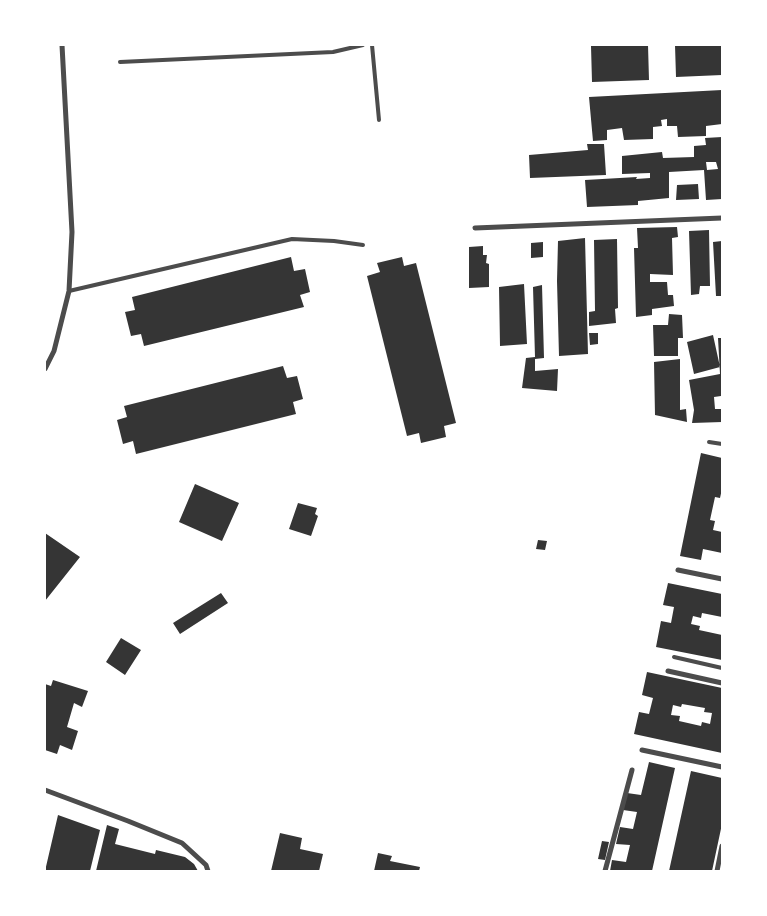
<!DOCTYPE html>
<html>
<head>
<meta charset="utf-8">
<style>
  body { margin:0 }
  #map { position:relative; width:767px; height:916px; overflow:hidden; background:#fff; font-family:Lora,serif }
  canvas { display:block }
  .frame { position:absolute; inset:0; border:46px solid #fff; pointer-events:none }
</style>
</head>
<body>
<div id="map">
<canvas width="767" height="916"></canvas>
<div class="frame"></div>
</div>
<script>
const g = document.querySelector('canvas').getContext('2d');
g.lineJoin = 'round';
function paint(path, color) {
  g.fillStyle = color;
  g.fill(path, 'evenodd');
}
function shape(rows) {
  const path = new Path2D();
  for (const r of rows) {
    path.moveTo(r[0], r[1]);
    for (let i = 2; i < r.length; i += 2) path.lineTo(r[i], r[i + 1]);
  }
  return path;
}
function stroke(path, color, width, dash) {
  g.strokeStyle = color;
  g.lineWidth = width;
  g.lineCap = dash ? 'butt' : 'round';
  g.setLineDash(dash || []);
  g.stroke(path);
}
const building = shape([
  [615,45,648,45,649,80,592,82,591,46],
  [675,45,722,45,722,75,676,77],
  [722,90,722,124,706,126,706,136,678,137,677,126,667,126,667,119,661,120,662,126,653,127,653,139,624,140,622,128,607,130,607,140,593,141,589,97],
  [722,137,722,199,706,200,704,170,669,172,669,198,638,201,638,205,587,207,585,180,637,177,636,179,650,178,650,173,622,174,622,156,662,152,663,158,694,157,694,146,706,145,705,138],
  [706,162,716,162,718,169,707,170],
  [587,144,604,144,606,175,530,178,529,155,588,150],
  [698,184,699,199,676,200,677,185],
  [677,227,678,237,672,238,673,275,650,274,650,282,667,282,668,295,673,295,674,306,652,309,652,315,636,317,634,248,638,248,637,228],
  [709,230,710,286,700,286,699,294,691,295,689,231],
  [585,238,588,354,559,356,557,281,558,241],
  [617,239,618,308,615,309,616,323,589,326,589,312,595,311,594,240],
  [722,241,722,296,716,296,713,242],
  [543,242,543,257,531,258,531,243],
  [483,246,483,255,487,255,486,263,489,264,489,287,469,288,469,247],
  [291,257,294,271,305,269,310,292,300,295,304,307,144,346,141,334,131,336,125,312,135,310,132,297],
  [402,257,404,266,416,263,456,423,444,426,446,437,421,443,419,433,407,436,367,276,380,272,377,263],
  [524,284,527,344,500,346,499,287],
  [542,285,544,358,535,359,535,371,558,369,557,391,522,388,526,358,535,357,533,287],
  [669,314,682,315,683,338,678,338,678,356,654,356,653,325,668,325],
  [589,333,598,333,598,344,590,345],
  [713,335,720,367,694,374,687,342],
  [718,338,722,338,722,391,721,396,714,397,715,409,722,409,722,422,692,423,694,410,689,380,720,374],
  [680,359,680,410,686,409,687,422,655,415,654,362],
  [283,366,287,378,297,376,303,399,293,402,296,414,136,454,133,441,123,444,117,420,127,417,124,406],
  [701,453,722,458,722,489,720,498,715,497,710,520,715,521,713,530,722,532,722,553,703,549,701,560,680,556],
  [195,484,239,503,222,541,179,522],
  [298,503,317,508,315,514,318,516,311,536,289,529],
  [45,533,80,557,45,601],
  [538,540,547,541,545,550,536,549],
  [668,583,722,594,722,617,702,613,701,618,693,616,691,624,700,626,699,630,722,635,722,660,656,647,661,621,671,623,674,607,663,605],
  [221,593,228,603,180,634,173,623],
  [121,638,141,650,125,675,106,662],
  [647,672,722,688,722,753,634,734,639,712,649,714,653,698,642,695],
  [682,704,705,708,704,712,712,713,710,724,702,722,701,726,679,721,680,716,671,715,673,705,681,707],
  [53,680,88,691,82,707,74,703,67,727,78,731,72,750,60,745,57,754,45,750,45,684,51,686],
  [649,762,675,768,652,871,610,871,612,860,626,862,630,845,616,844,620,827,633,829,637,812,623,810,627,793,641,795],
  [691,771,722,778,722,824,712,871,669,871],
  [58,815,100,830,90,871,45,871],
  [107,825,119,829,115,844,155,854,156,850,185,857,194,864,198,871,96,871],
  [280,833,302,838,300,849,323,854,319,871,271,871],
  [602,841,609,842,605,860,598,859],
  [378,853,392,856,390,861,420,867,419,871,374,871]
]);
const service = shape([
  [372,45,379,120],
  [120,62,333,52,363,45],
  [69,291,292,239,334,241,363,245],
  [709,442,722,444],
  [674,657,722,668]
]);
const minor = shape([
  [475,228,722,218],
  [45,369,54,351,69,291,72,232,62,45],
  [678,570,722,579],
  [668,671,722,683],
  [642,750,722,767],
  [45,790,128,821,182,843,206,865,208,871],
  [605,871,632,770],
  [717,871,722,846]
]);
paint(building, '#353535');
stroke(service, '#4c4c4c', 4);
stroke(minor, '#4c4c4c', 5);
</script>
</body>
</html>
